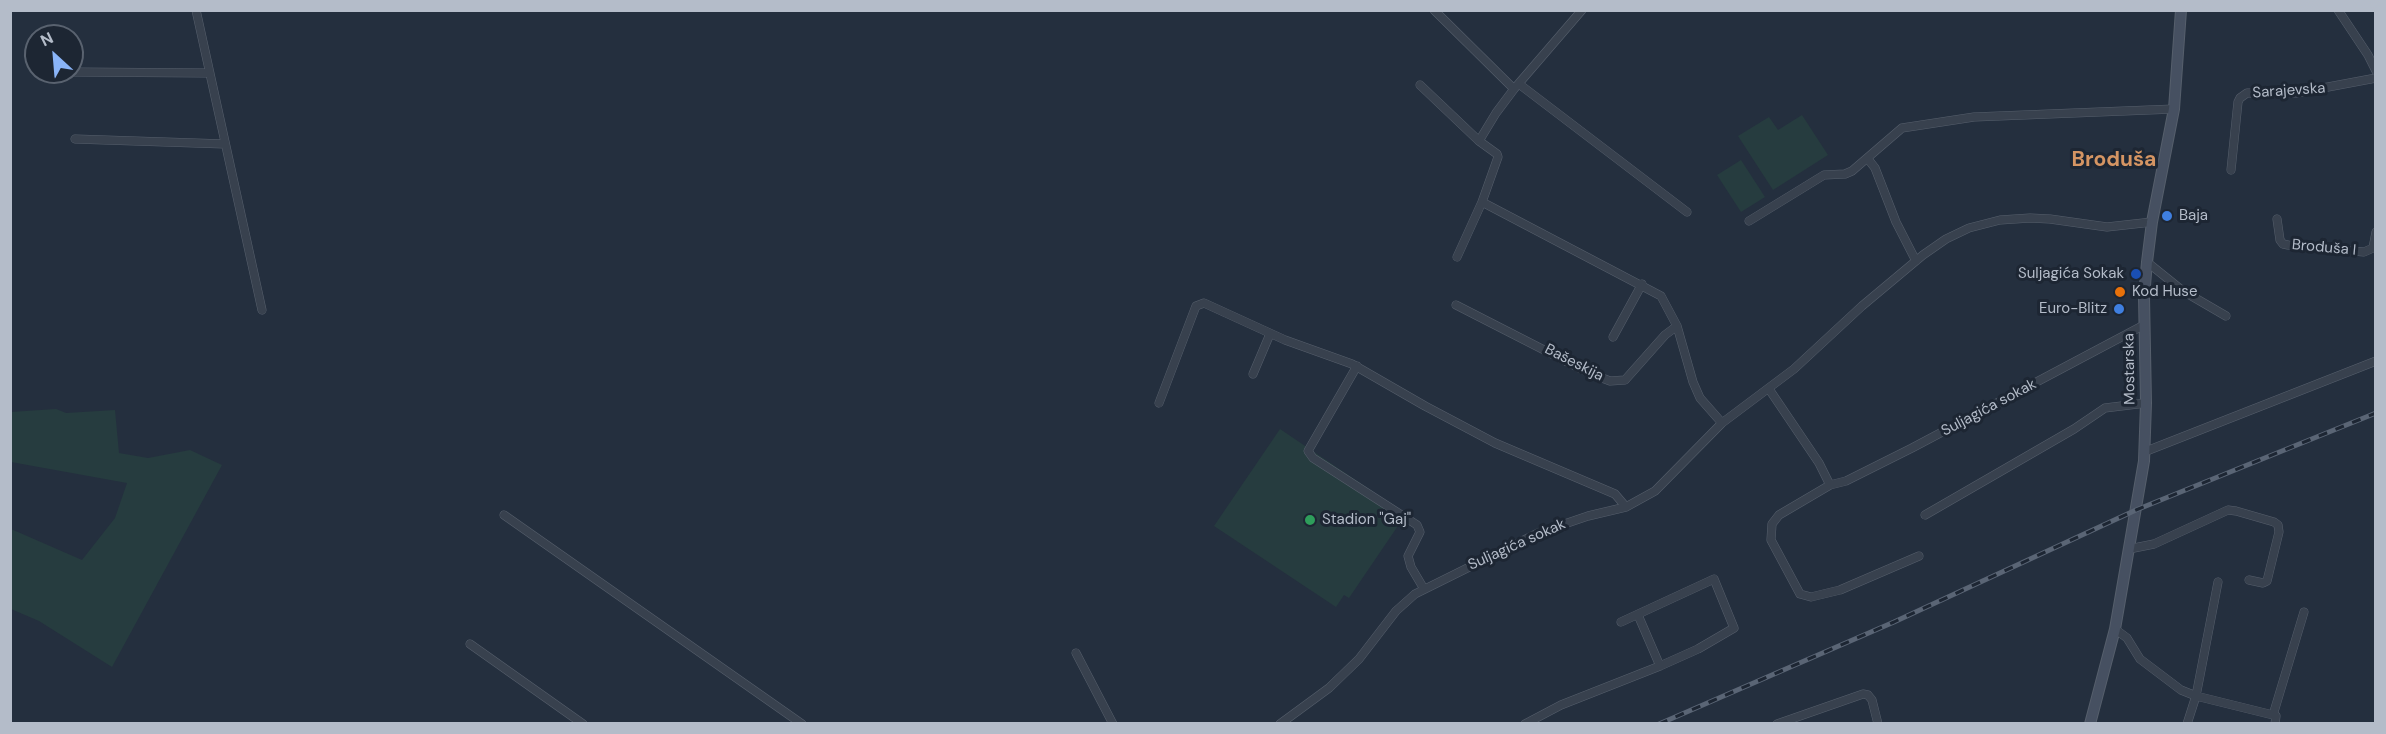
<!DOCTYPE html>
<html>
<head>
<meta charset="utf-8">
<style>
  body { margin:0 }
  #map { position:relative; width:2386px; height:734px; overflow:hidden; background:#242f3e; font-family:"DM Sans",sans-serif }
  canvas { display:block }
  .frame { position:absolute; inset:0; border:12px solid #b4bcc9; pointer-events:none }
  .north { position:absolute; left:24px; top:24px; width:60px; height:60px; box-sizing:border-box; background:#1d2633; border:2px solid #59626f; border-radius:50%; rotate:334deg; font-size:16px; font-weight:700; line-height:24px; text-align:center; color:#b4bcc9 }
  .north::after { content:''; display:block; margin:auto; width:21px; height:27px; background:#8ab4f8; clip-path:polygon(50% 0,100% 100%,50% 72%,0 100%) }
</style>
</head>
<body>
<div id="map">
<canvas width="2386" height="734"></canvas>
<div class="frame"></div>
<div class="north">N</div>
</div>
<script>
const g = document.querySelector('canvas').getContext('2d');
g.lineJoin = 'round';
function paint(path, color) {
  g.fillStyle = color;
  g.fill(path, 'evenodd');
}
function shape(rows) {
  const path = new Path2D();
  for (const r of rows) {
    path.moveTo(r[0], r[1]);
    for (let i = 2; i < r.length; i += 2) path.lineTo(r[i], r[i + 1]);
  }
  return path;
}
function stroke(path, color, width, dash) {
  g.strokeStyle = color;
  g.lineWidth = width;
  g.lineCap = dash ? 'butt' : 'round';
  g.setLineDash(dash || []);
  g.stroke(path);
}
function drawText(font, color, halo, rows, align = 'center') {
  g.font = font + ' "DM Sans",sans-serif';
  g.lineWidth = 6;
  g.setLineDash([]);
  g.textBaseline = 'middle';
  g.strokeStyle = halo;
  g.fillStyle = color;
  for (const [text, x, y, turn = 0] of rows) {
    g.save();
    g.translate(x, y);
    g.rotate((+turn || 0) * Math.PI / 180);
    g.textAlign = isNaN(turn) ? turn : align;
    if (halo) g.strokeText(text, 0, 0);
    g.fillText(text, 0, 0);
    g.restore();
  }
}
const green = shape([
  [1802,115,1828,155,1773,190,1738,136,1769,117,1778,130],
  [1741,160,1765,197,1741,212,1717,175],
  [56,409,66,413,115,410,119,453,148,458,190,450,222,465,112,667,39,621,11,609,11,529,82,560,115,518,127,483,11,462,11,412],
  [1280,429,1406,514,1349,598,1344,595,1336,607,1214,526]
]);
const street = shape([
  [196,10,262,310],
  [1434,10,1514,89],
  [1582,10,1514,89,1496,113,1479,141,1497,154,1498,157,1482,202,1661,296,1677,326,1693,382,1700,398,1722,423],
  [2338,10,2368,55,2376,71],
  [72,72,209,73],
  [1519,84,1687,212],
  [1420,85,1479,141],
  [75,139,225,144],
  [1868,159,1875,168,1896,222,1916,261],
  [2231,170,2238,102,2240,98,2247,93,2296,93,2376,78],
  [2277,219,2280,240,2283,244,2288,245,2364,252,2373,248,2376,232],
  [1749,221,1824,175,1845,174,1852,171,1902,128,1974,117,2174,109],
  [1457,257,1482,202],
  [2147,262,2183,291,2226,316],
  [1456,305,1589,373,1610,381,1625,380,1665,335,1677,326],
  [1613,337,1642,284],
  [1357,366,1308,451,1313,458,1417,525,1420,532,1408,556,1411,567,1424,589],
  [1253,374,1270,334],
  [1769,389,1819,463,1830,485,1846,481,1912,448,2144,325],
  [1159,403,1196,306,1204,303,1285,340,1352,364,1425,406,1495,443,1615,494,1626,507],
  [2144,452,2376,361],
  [1830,485,1779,515,1772,524,1771,540,1800,594,1811,597,1840,590,1919,556],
  [504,515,802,724],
  [1925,515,2074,429,2105,408,2146,403],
  [2129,549,2154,544,2228,510,2236,511,2274,522,2278,525,2279,532,2267,581,2263,583,2249,580],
  [1621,622,1714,579,1734,628,1698,649,1660,666],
  [2115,629,2127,638,2140,659,2181,690,2196,696,2273,715,2276,716,2275,724],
  [470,644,583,724],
  [1076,653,1113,724],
  [2273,715,2304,612],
  [1280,724,1329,688,1359,659,1396,611,1415,594,1538,533,1588,516,1626,507,1655,491,1722,423,1794,369,1862,306,1923,255,1946,239,1969,228,2000,220,2030,218,2050,219,2107,227,2152,222],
  [1525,724,1561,705,1660,666,1638,615],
  [1777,724,1863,694,1868,695,1872,700,1878,724],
  [2187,724,2196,696,2218,582]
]);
const secondary = shape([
  [2090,724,2115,629,2144,461,2146,403,2144,297,2147,262,2152,222,2174,109,2181,10]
]);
const rail = shape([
  [1659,724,1894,622,2136,510,2376,413]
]);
const markers = [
  [2167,216,6,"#3f7fe0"],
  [2136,274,6,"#1a4fb4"],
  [2120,292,6,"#e8710a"],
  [2119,309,6,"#3f7fe0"],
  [1310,520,6,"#2e9e5b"]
];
const streetNames = [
  ["Sarajevska",2289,91,-4],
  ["Broduša I",2324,248,5],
  ["Bašeskija",1574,363,27],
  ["Mostarska",2130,369,-91],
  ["Suljagića sokak",1989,408,-28],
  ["Suljagića sokak",1517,545,-24]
];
const poiNames = [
  ["Baja",2179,216],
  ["Suljagića Sokak",2124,274,"right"],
  ["Kod Huse",2132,292],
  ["Euro-Blitz",2107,309,"right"],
  ["Stadion \"Gaj\"",1322,520]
];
const districtNames = [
  ["Broduša",2114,160]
];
paint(green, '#263c3f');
stroke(street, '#565f6c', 9);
stroke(secondary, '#565f6c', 12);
stroke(street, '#38414e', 8);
stroke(secondary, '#465061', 10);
stroke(rail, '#5a6575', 5);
stroke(rail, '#1d2633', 3, [9]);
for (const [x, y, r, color] of markers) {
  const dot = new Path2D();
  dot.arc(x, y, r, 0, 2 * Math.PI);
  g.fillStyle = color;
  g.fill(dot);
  stroke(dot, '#1d2633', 2);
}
drawText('15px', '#b4bcc9', '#1d2633', streetNames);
drawText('15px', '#b4bcc9', '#1d2633', poiNames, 'left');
drawText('bold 21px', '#d59563', '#1d2633', districtNames);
</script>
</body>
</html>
